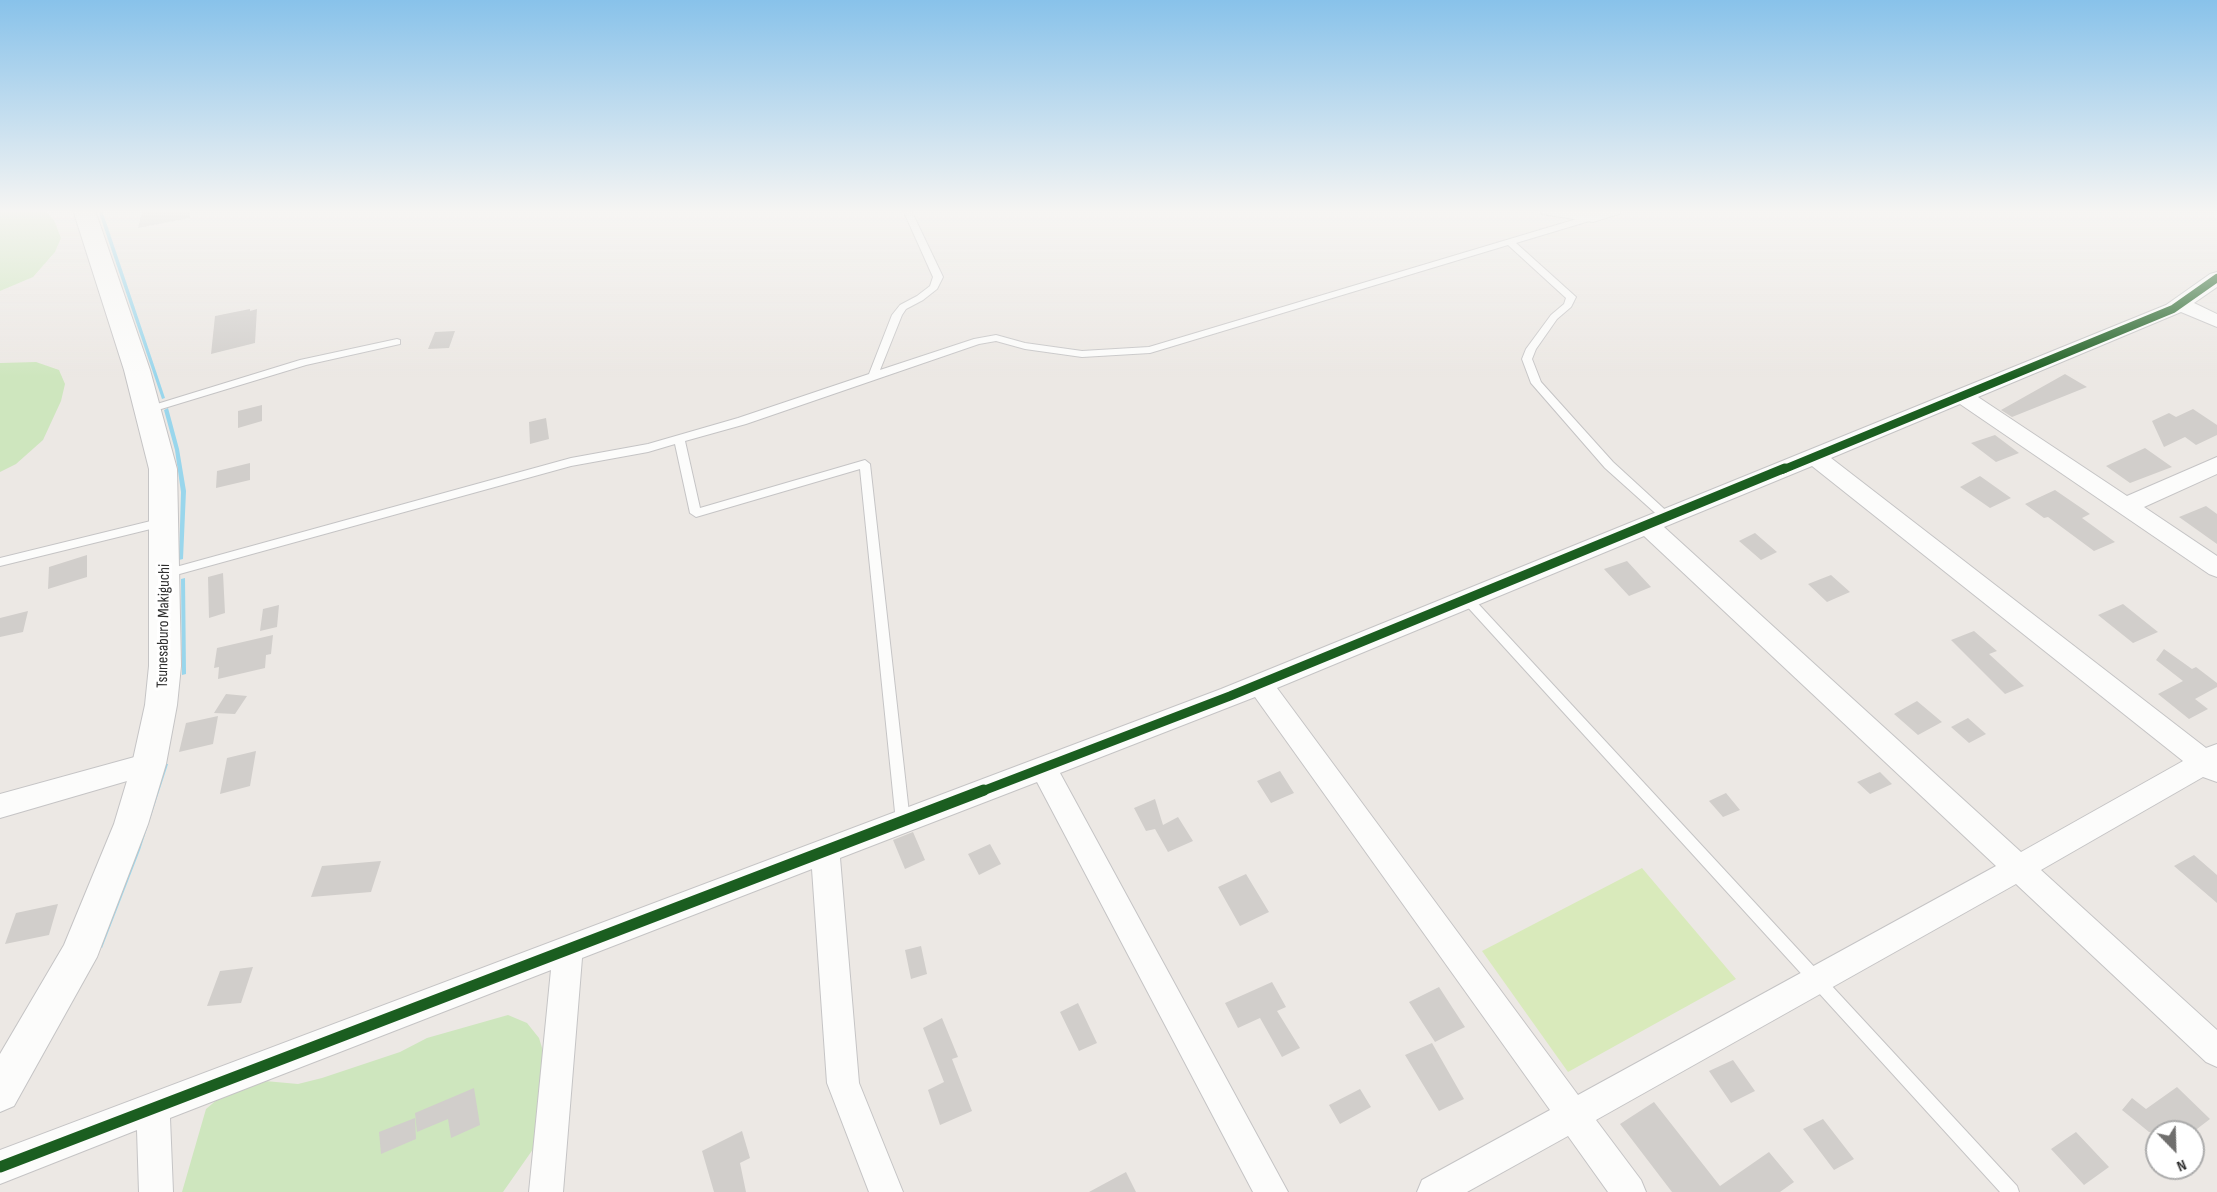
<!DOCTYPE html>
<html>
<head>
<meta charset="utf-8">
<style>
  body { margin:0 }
  #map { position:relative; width:2217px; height:1192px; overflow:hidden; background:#ece8e4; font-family:"Sofia Sans Condensed",sans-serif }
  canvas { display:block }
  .north { position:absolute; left:2145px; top:1120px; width:60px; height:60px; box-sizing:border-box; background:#fff; border:2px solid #ababab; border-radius:50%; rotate:157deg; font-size:16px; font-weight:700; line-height:24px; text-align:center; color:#2e2e2e }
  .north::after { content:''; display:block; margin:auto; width:21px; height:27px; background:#706f6e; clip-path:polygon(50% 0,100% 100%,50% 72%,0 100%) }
</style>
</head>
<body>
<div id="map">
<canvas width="2217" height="1192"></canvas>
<div class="north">N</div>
</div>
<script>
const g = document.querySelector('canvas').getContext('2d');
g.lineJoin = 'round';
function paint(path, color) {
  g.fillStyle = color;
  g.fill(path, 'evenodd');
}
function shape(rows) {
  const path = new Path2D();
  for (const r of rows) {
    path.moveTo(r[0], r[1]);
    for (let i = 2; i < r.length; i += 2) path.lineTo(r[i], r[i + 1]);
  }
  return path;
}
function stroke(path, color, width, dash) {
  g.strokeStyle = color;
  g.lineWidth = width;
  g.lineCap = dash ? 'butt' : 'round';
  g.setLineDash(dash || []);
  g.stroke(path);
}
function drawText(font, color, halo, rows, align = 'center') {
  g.font = font + ' "Sofia Sans Condensed",sans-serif';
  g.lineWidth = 6;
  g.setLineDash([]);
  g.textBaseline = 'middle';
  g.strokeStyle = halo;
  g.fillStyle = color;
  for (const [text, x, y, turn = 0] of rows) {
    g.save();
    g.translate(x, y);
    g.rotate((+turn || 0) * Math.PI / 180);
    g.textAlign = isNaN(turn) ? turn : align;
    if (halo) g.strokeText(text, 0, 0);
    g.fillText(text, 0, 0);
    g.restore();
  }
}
const green = shape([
  [0,210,45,210,54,220,61,238,55,252,33,277,0,291],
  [36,362,59,370,65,384,61,401,43,440,16,464,0,472,0,363],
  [508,1015,527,1023,539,1038,551,1077,550,1125,503,1192,182,1192,206,1109,231,1088,254,1080,298,1084,322,1078,400,1052,427,1038]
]);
const pitch = shape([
  [1642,868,1736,979,1568,1072,1482,951]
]);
const water = shape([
  [98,210,102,210,165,398,162,399],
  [168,408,179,449,186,491,183,559,179,560,181,492,175,450,164,410],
  [185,578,186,674,182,675,181,579],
  [165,764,168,764,140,850,102,948,100,947]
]);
const building = shape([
  [142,210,190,210,190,218,138,228],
  [250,309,250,311,257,309,255,343,211,354,215,316],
  [455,331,449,348,428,349,435,332],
  [2065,374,2087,387,2012,417,2001,410],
  [262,405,262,421,238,428,238,411],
  [2193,409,2217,425,2217,435,2196,445,2185,437,2164,447,2152,421,2169,413,2176,417],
  [546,418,549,439,530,444,529,422],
  [1995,435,2019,453,1996,462,1971,443],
  [2145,448,2172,467,2130,483,2106,466],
  [250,463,250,480,216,488,217,471],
  [1980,476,2011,498,1990,508,1960,487],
  [2055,490,2090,514,2082,518,2115,542,2094,551,2048,517,2044,518,2025,504],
  [2206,506,2217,514,2217,544,2179,517],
  [1755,533,1777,552,1761,560,1739,541],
  [87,555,87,577,48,589,49,567],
  [1627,561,1651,587,1629,596,1604,569],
  [223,573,225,613,209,618,208,577],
  [1831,575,1850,592,1827,602,1808,584],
  [2123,604,2158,632,2133,643,2098,615],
  [279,605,277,627,260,631,263,609],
  [28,611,23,632,0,637,0,618],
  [1974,631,1997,651,1989,654,2024,686,2005,694,1951,640],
  [273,635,271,654,266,655,265,668,218,679,219,667,214,668,217,648],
  [2164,649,2192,669,2196,667,2217,683,2217,687,2195,699,2208,709,2189,719,2158,694,2183,681,2156,660],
  [226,694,247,696,235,714,214,713],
  [1917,701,1942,722,1918,735,1894,714],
  [218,716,213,744,179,752,186,723],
  [1968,718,1986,734,1969,743,1951,727],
  [256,751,250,786,220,794,227,758],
  [1280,771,1294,793,1271,803,1257,781],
  [1880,772,1892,784,1870,794,1857,782],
  [1726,793,1740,810,1723,817,1709,801],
  [1155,799,1163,825,1178,817,1193,841,1168,852,1155,829,1146,831,1134,808],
  [913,832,925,860,905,869,893,840],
  [990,844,1001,864,979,875,968,854],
  [2194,855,2217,875,2217,903,2174,866],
  [381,861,371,892,311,897,322,866],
  [1246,874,1269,912,1240,926,1218,887],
  [58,904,49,935,5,944,16,913],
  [921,946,927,974,911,979,905,950],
  [253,967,241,1003,207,1006,220,971],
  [1272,982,1286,1007,1277,1011,1300,1048,1282,1057,1260,1018,1238,1028,1225,1003],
  [1439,987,1465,1027,1435,1042,1409,1002],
  [1078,1003,1097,1043,1079,1051,1060,1012],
  [942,1018,958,1057,952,1059,972,1111,940,1125,928,1090,944,1082,923,1028],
  [1432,1043,1464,1099,1439,1111,1405,1055],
  [1733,1060,1755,1091,1731,1103,1709,1071],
  [2177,1087,2210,1119,2193,1132,2149,1132,2122,1110,2132,1098,2146,1109],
  [474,1088,480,1125,451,1138,448,1119,417,1132,415,1113],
  [1360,1089,1371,1107,1340,1124,1329,1105],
  [1654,1102,1720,1186,1769,1152,1794,1182,1780,1192,1672,1192,1620,1124],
  [415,1118,416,1139,381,1154,379,1132],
  [1823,1119,1854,1159,1834,1170,1803,1129],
  [742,1131,750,1158,740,1163,746,1192,714,1192,702,1151],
  [2076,1132,2109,1167,2084,1185,2051,1149],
  [1126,1172,1136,1192,1089,1192]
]);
const service = shape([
  [903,210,911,210,943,277,937,289,923,300,906,309,902,315,880,370,974,339,996,335,1025,343,1082,351,1149,347,1590,215,1596,215,1596,219,1516,243,1576,297,1571,307,1557,319,1536,349,1532,359,1541,382,1613,462,1673,517,1671,520,1663,520,1605,468,1531,383,1522,359,1526,349,1551,315,1564,304,1566,298,1508,245,1150,353,1082,357,1025,349,996,341,979,344,746,424,685,441,700,508,865,460,870,464,910,822,908,826,903,828,898,826,896,822,860,469,696,517,690,513,675,444,648,452,571,466,165,578,159,574,165,570,571,458,648,444,738,418,869,374,892,315,900,305,917,296,930,286,933,277,903,210],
  [397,339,400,340,400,344,306,365,148,413,143,410,144,408,300,360,397,339],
  [163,518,167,519,169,522,167,525,0,566,0,558,163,518],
  [1467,594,1471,596,2017,1186,2019,1192,2000,1192,1463,602,1461,599,1463,596,1467,594]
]);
const minor = shape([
  [1539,210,1592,211,1622,210,1619,214,1593,222,1548,215,1542,214,1539,210],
  [2217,272,2217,287,2194,303,2217,314,2217,327,2181,312,1978,397,2127,496,2217,457,2217,474,2144,507,2217,556,2217,577,2209,574,1960,404,1831,458,2206,748,2217,744,2217,782,2203,777,2041,870,2217,1030,2217,1067,2206,1062,2016,884,1596,1120,1641,1180,1646,1192,1608,1192,1568,1136,1467,1192,1417,1192,1422,1180,1550,1110,1255,697,1060,773,1288,1192,1253,1192,1037,782,840,858,859,1083,903,1192,869,1192,827,1083,812,869,582,958,563,1192,529,1192,551,970,170,1118,173,1192,139,1192,137,1130,0,1184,0,1150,1221,689,2166,305,2210,274,2217,272],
  [1812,466,2183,761,2021,852,1664,527,1812,466],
  [1644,536,1996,866,1578,1095,1277,688,1644,536],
  [149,753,158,756,162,764,158,772,0,818,0,794,149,753]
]);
const tertiary = shape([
  [73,210,95,210,150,370,177,469,181,666,177,705,166,764,148,824,97,957,14,1106,0,1112,0,1054,64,945,114,824,132,764,145,705,149,666,149,469,124,370,73,210]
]);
const cyclewayFar2 = shape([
  [1782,470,2173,309,2217,278]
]);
const cyclewayFar1 = shape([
  [980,792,1230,696,1785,468]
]);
const cycleway = shape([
  [0,1167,984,790]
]);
const streetNames = [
  ["Tsunesaburo Makiguchi",164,626,-89]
];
paint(green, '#cee6be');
paint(pitch, '#d9eabb');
paint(water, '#99d6ec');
paint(building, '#d1cecb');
stroke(service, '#c5c4c5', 2);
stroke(minor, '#c5c4c5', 2);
stroke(tertiary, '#c5c4c5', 2);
paint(service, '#fcfcfb');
paint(minor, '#fcfcfb');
paint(tertiary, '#fcfcfb');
stroke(cyclewayFar2, '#1b5e20', 8);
stroke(cyclewayFar1, '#1b5e20', 9);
stroke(cycleway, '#1b5e20', 11);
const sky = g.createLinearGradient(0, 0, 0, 377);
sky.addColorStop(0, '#88c2ea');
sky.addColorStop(0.56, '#f6f5f3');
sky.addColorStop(1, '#f6f5f300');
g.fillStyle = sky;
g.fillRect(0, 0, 2217, 377);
drawText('16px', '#2e2e2e', '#fff', streetNames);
</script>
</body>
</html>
